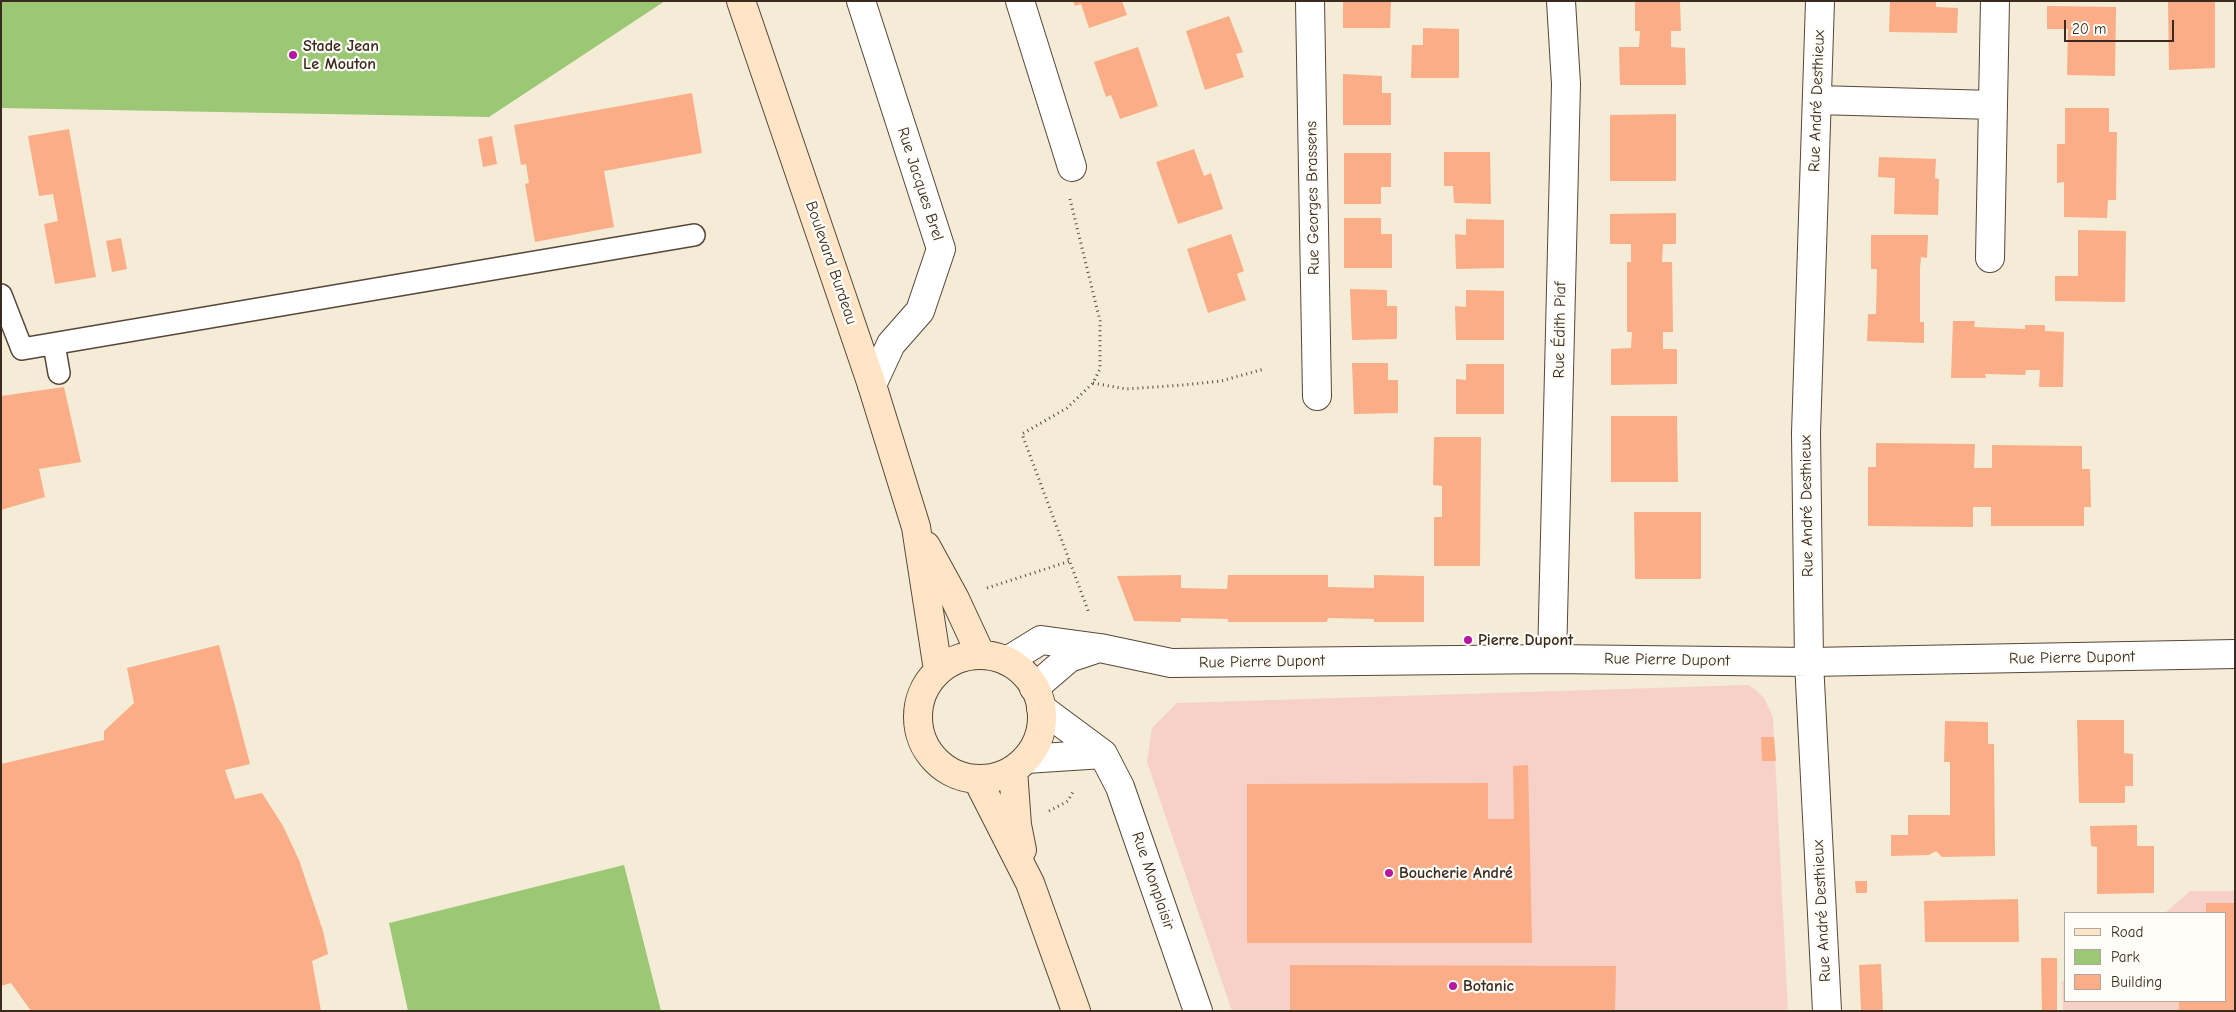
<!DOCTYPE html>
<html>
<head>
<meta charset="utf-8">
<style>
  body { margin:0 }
  #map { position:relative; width:2236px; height:1012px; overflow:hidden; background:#f4ecd7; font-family:"Comic Neue",sans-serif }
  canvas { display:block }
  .frame { position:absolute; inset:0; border:2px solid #3b2a1e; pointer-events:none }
  .legend { position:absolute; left:2064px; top:912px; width:162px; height:90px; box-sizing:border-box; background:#fdfcf7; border:1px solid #afa8a0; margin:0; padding:6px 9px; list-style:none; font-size:15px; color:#3b2a1e }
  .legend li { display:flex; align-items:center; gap:10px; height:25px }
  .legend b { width:25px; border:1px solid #afa8a0 }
  .scale { position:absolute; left:2064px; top:20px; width:110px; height:22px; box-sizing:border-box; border:2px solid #3b2a1e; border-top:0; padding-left:6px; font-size:15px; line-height:18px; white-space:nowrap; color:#3b2a1e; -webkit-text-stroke:4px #fdfcf7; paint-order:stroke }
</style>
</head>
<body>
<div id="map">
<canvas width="2236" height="1012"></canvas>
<div class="frame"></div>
<ul class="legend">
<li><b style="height:6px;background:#ffe4c6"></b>Road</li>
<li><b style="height:14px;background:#9cc876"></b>Park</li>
<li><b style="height:14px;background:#faad86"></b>Building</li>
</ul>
<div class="scale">20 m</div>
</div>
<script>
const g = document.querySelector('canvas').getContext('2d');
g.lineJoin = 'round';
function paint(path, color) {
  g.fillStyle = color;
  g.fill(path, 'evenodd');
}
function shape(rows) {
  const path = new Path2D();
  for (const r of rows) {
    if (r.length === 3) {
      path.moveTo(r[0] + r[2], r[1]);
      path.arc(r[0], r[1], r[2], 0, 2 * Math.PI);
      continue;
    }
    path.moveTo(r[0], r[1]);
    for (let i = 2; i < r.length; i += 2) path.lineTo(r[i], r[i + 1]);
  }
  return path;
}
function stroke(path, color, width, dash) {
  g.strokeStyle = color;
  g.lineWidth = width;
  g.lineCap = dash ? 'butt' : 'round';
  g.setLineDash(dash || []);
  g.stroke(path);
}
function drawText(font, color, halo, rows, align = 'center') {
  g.font = font + ' "Comic Neue",sans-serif';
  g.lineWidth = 4.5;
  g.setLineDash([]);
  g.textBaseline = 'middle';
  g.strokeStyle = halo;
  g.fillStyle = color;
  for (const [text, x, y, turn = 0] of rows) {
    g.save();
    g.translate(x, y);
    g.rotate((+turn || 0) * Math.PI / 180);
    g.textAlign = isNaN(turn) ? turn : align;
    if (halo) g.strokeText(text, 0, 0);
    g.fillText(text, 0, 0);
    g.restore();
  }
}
const built = shape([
  [1748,685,1756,690,1764,698,1773,717,1788,1011,1232,1011,1147,762,1152,728,1177,703],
  [2190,891,2235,891,2235,1011,2063,1011,2062,981,2065,981,2065,1001,2225,1001,2225,913,2165,913]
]);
const green = shape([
  [1,1,665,1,489,117,1,108],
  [624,865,661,1011,408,1011,389,923]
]);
const building = shape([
  [1073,1,1122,1,1127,15,1089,28,1081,4,1075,6],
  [1343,1,1391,1,1390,28,1343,28],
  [1635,1,1680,1,1681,31,1671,31,1671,47,1685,48,1686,85,1620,85,1619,47,1639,47,1640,31,1635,31],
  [1890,1,1936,1,1936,7,1958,8,1957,33,1889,32],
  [2168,1,2215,1,2215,68,2169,70],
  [2047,6,2116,7,2115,76,2067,75,2068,29,2047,29],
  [1229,16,1243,52,1236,54,1244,77,1205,90,1186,31],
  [1423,28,1459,29,1459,78,1411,78,1412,45,1423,45],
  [1138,47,1158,106,1120,119,1111,95,1106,97,1094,62],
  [1343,74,1382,76,1382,93,1391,93,1391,125,1343,125],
  [692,93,702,153,604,171,614,227,535,242,525,184,529,183,526,164,521,165,514,125],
  [2065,108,2109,108,2109,132,2117,132,2116,200,2108,200,2107,218,2064,217,2064,182,2057,183,2057,144,2065,144],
  [1676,114,1676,181,1610,181,1610,115],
  [69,129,96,277,55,284,44,224,58,221,53,194,39,196,28,136],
  [492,136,497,164,483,167,478,139],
  [1194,149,1204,176,1211,173,1223,209,1178,224,1156,162],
  [1444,152,1490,152,1491,204,1454,203,1453,186,1444,186],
  [1344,153,1391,153,1391,187,1381,187,1381,204,1344,204],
  [1879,157,1936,159,1935,178,1939,179,1938,215,1894,214,1895,178,1878,177],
  [1676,213,1676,244,1663,244,1662,262,1672,262,1673,332,1663,332,1663,349,1677,349,1677,384,1611,385,1611,349,1631,348,1632,332,1627,332,1627,262,1631,262,1631,244,1610,244,1610,214],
  [1344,218,1381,218,1381,234,1392,234,1392,268,1344,268],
  [1466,219,1504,220,1504,268,1456,269,1455,234,1466,235],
  [2078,230,2126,231,2125,302,2055,301,2055,276,2078,276],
  [1231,234,1244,271,1237,274,1246,300,1208,313,1187,249],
  [1871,235,1928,235,1927,258,1921,257,1920,268,1920,322,1924,322,1924,343,1867,341,1868,314,1876,314,1877,269,1871,269],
  [121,238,127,269,112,272,106,241],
  [1350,289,1387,290,1387,306,1397,306,1397,339,1352,340],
  [1466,290,1504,291,1504,340,1456,340,1455,306,1466,307],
  [1953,321,1975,321,1974,327,2025,329,2025,325,2045,325,2045,331,2064,332,2063,387,2039,387,2040,370,2026,370,2025,375,1985,374,1986,378,1951,378],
  [1352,363,1388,363,1388,380,1398,380,1398,413,1354,414],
  [1466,364,1504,364,1504,414,1456,414,1456,379,1466,380],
  [64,387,81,462,39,469,45,497,1,510,1,396],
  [1611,416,1677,416,1678,482,1611,482],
  [1434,437,1481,437,1480,566,1434,566,1434,517,1442,517,1442,486,1433,485],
  [1876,443,1975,444,1974,468,1992,468,1992,445,2082,446,2082,469,2090,469,2091,507,2084,507,2084,526,1991,526,1991,507,1973,507,1973,527,1868,526,1868,467,1876,467],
  [1634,512,1701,512,1701,579,1635,579],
  [1181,575,1181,588,1227,589,1228,575,1328,575,1328,587,1374,588,1374,575,1424,576,1424,622,1374,622,1374,619,1328,618,1327,622,1228,622,1228,619,1181,618,1181,622,1134,621,1117,576],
  [219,645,250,764,225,770,235,799,262,793,283,826,299,860,323,931,328,954,312,961,321,1011,31,1011,11,983,1,986,1,764,104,740,104,731,134,703,127,668],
  [2077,720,2124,720,2124,753,2133,754,2133,786,2125,786,2125,803,2079,803],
  [1945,721,1988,722,1988,744,1994,744,1995,856,1942,857,1936,851,1929,855,1891,856,1891,835,1908,835,1908,815,1950,815,1950,762,1944,762],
  [1761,737,1774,737,1776,761,1762,761],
  [1528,765,1532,943,1247,943,1247,784,1488,783,1488,819,1514,819,1513,766],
  [2137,825,2137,846,2154,846,2154,893,2097,894,2097,847,2091,846,2090,826],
  [1855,881,1867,881,1867,893,1856,893],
  [2018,899,2019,942,1925,942,1924,901],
  [2206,903,2235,903,2235,1011,2179,1011,2179,1001,2225,1001,2225,913,2206,913],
  [2041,958,2057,958,2057,1011,2042,1011],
  [1881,964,1883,1011,1861,1011,1859,965],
  [1290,965,1616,966,1615,1011,1290,1011]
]);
const path = shape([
  [1070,199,1100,321,1100,369,1093,383,1067,408,1022,434,1089,613],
  [1093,383,1126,389,1183,385,1221,381,1264,369],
  [987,588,1070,561],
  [1049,811,1068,801,1074,790]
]);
const service = shape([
  [1,295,22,349,694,235],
  [54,344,59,373]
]);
const minor = shape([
  [861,1,941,249,920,311,891,344,872,385],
  [1020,1,1072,167],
  [1310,1,1317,396],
  [1820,1,1806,433,1809,662,1827,1011],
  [1818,100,1993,105],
  [1990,258,1995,1],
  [1552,659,1566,84,1561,1],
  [1007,661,1041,640,1100,648,1171,663,1552,659,1809,662,2235,654],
  [1034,688,1069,658,1099,648],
  [1041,708,1103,754,1120,787,1198,1011],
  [1026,759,1103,754]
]);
const secondary = shape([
  [741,1,872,385,916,527,938,670],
  [926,546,955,599,981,655],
  [980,717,62],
  [1013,770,1017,825,1022,850],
  [977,779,1030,883,1076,1011]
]);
const markers = [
  [293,55,5,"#b5179e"],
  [1468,640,5,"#b5179e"],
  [1389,873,5,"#b5179e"],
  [1453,986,5,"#b5179e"]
];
const poiNames = [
  ["Stade Jean",303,46],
  ["Le Mouton",303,64],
  ["Pierre Dupont",1478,640],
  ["Boucherie André",1399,873],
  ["Botanic",1463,986]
];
const streetNames = [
  ["Rue André Desthieux",1817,101,-88],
  ["Rue Jacques Brel",920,184,72],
  ["Rue Georges Brassens",1313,198,-91],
  ["Boulevard Burdeau",831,263,71],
  ["Rue Édith Piaf",1560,330,-89],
  ["Rue André Desthieux",1807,506,-91],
  ["Rue Pierre Dupont",2072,658,-1],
  ["Rue Pierre Dupont",1667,660,1],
  ["Rue Pierre Dupont",1262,662,-1],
  ["Rue Monplaisir",1153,881,71],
  ["Rue André Desthieux",1822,911,-93]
];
paint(built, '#f7d1c8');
paint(green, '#9cc876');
paint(building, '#faad86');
stroke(service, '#57473a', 24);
stroke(minor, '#57473a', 30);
stroke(secondary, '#57473a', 30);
stroke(path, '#57473a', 3, [1, 4]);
stroke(service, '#fff', 21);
stroke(minor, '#fff', 28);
stroke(secondary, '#ffe4c6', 28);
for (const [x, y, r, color] of markers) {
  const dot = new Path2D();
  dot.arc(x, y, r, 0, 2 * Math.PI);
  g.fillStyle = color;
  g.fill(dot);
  stroke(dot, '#fdfcf7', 2);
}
drawText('bold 16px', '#3b2a1e', '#fdfcf7', poiNames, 'left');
drawText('16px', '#3b2a1e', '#fdfcf7', streetNames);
</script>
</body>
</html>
